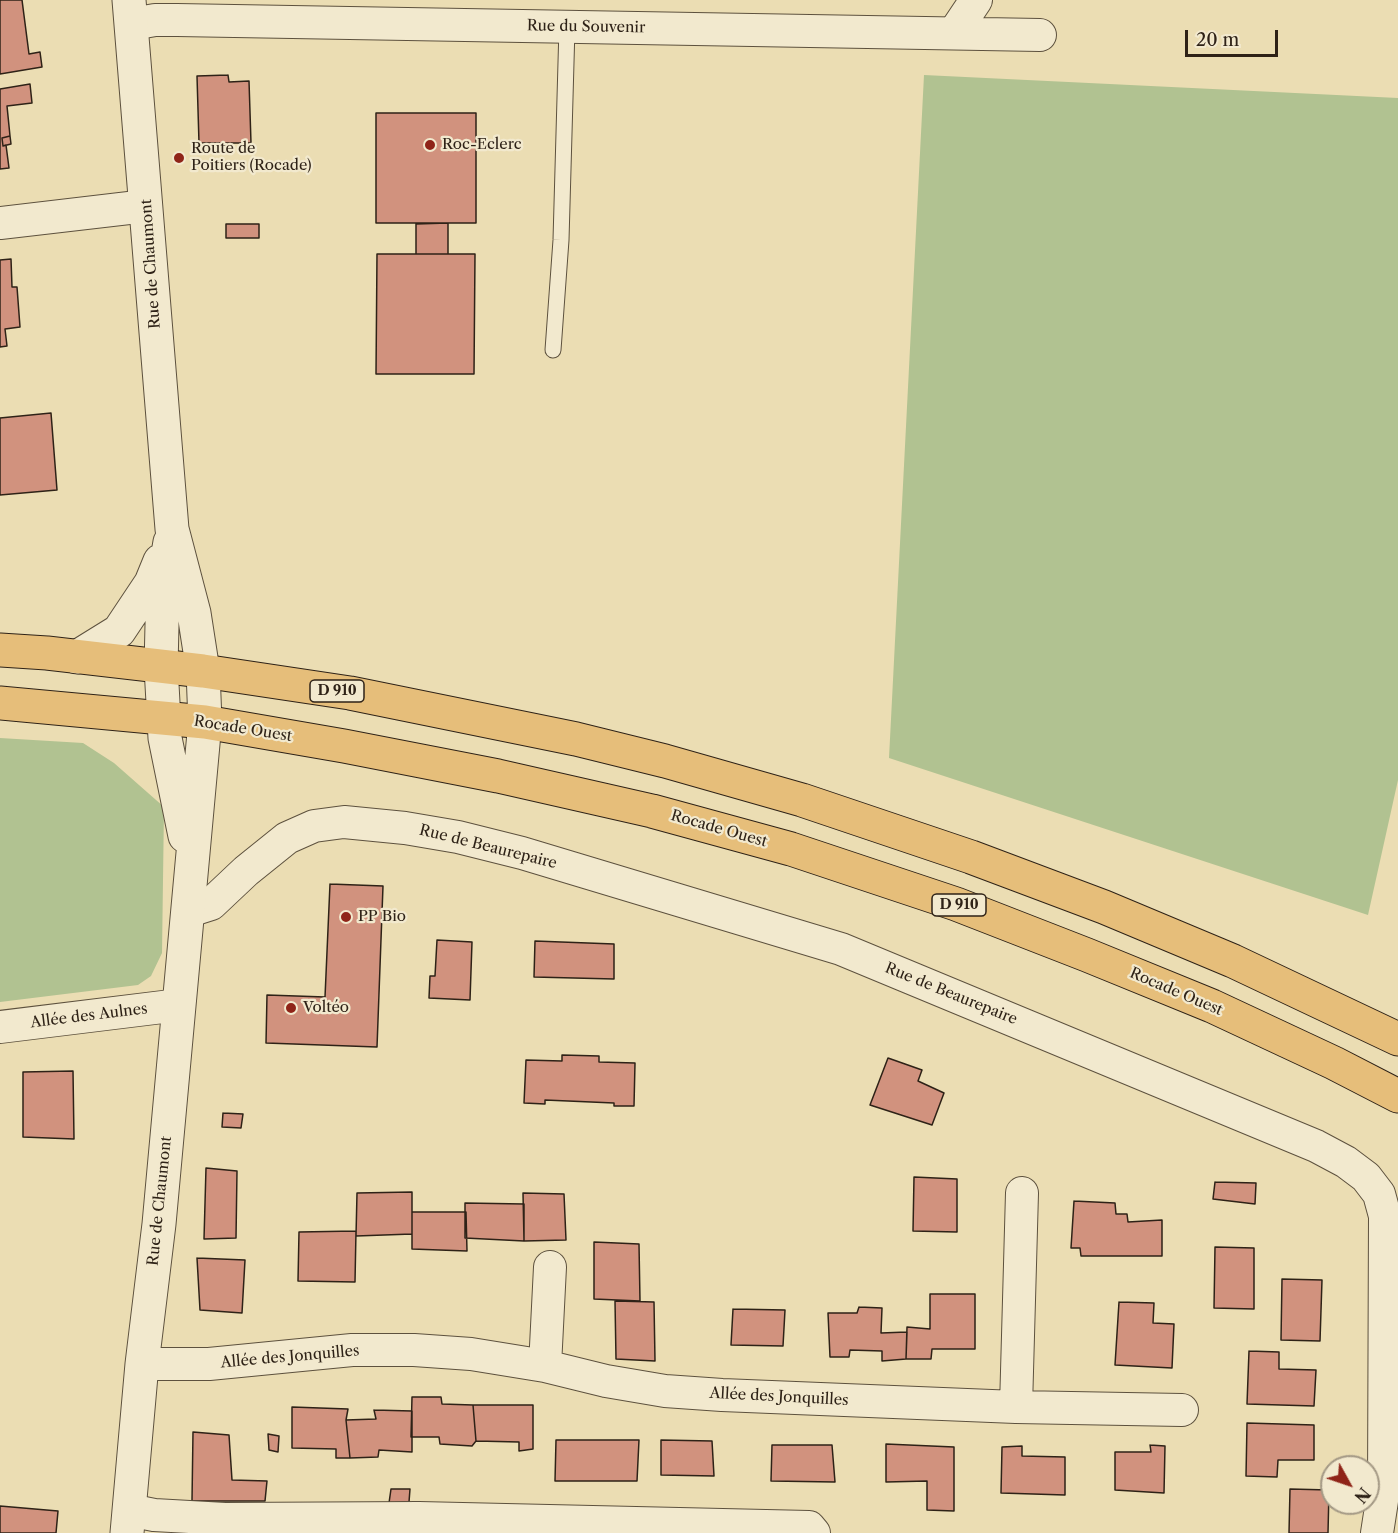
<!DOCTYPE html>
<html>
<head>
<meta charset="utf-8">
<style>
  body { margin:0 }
  #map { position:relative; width:1398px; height:1533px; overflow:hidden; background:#ebddb3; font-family:"Libre Caslon Text",serif }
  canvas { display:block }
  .north { position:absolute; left:1320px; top:1455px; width:60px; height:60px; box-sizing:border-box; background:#f2e9ce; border:2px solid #a49985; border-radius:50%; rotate:130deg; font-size:16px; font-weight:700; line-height:24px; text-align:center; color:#2e2217 }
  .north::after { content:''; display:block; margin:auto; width:21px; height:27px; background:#8f2418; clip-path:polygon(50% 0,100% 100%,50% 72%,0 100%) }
  .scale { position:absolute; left:1185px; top:30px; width:93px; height:27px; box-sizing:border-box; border:3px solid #2e2217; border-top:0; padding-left:8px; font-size:18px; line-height:21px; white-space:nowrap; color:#2e2217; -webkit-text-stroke:4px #f2e9ce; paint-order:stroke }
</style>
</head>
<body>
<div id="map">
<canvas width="1398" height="1533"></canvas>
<div class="north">N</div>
<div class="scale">20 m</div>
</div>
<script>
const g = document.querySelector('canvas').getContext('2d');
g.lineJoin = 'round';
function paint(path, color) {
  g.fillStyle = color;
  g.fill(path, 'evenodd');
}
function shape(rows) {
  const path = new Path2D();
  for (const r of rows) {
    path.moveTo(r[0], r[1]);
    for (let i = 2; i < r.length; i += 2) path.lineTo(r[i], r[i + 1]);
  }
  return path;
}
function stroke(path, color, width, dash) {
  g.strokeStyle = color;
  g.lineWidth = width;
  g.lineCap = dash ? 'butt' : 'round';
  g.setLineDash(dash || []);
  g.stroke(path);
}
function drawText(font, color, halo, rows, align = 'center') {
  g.font = font + ' "Libre Caslon Text",serif';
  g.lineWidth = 4.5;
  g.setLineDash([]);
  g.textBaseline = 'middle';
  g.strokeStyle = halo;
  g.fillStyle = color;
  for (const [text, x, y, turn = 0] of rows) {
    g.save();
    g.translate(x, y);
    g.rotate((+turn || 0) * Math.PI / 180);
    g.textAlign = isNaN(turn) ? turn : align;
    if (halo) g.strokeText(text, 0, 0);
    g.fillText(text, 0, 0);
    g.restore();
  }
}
const green = shape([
  [924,75,1398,98,1398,780,1368,915,889,758],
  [0,738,83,743,114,763,164,807,162,953,151,976,138,985,0,1002]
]);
const building = shape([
  [0,0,22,0,29,54,40,52,42,67,0,74,0,0],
  [228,75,229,82,249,81,251,143,199,143,197,76,228,75],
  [30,84,32,103,7,106,10,136,2,138,3,146,6,145,9,168,0,169,0,89,30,84],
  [376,113,476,113,476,223,376,223,376,113],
  [10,136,11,144,3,146,2,138,10,136],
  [448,223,448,254,416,254,416,224,448,223],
  [226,224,259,224,259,238,226,238,226,224],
  [377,254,475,254,474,374,376,374,377,254],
  [11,259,12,287,17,287,20,327,5,329,7,346,0,347,0,260,11,259],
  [51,413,57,490,0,495,0,418,51,413],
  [330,884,383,886,377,1047,266,1043,267,995,325,997,330,884],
  [437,940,472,942,470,1000,429,998,430,976,435,976,437,940],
  [535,941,614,944,614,979,534,977,535,941],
  [562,1055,599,1056,599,1062,635,1063,634,1106,614,1106,614,1103,545,1100,545,1104,524,1103,526,1060,562,1061,562,1055],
  [888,1058,922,1070,918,1081,944,1093,932,1125,870,1105,888,1058],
  [73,1071,74,1139,23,1137,23,1072,73,1071],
  [223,1113,243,1114,241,1128,222,1127,223,1113],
  [206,1168,237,1171,236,1238,204,1239,206,1168],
  [914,1177,957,1179,957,1232,913,1231,914,1177],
  [1215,1182,1256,1183,1255,1204,1213,1199,1215,1182],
  [412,1192,412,1234,356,1236,357,1193,412,1192],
  [523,1193,564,1194,566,1240,524,1241,523,1193],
  [1074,1201,1115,1203,1116,1214,1127,1214,1128,1222,1162,1220,1162,1256,1081,1256,1080,1248,1071,1248,1074,1201],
  [465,1203,524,1204,524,1241,465,1238,465,1203],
  [412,1212,466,1212,467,1251,412,1249,412,1212],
  [356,1231,355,1282,298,1281,299,1232,356,1231],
  [594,1242,639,1244,640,1301,594,1299,594,1242],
  [1215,1247,1254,1248,1254,1309,1214,1308,1215,1247],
  [197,1258,245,1260,242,1313,200,1310,197,1258],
  [1282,1279,1322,1280,1320,1341,1281,1340,1282,1279],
  [930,1294,975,1294,975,1349,932,1349,931,1359,906,1359,907,1327,930,1329,930,1294],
  [615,1301,654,1302,655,1361,616,1359,615,1301],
  [1119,1302,1154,1303,1153,1323,1174,1324,1172,1368,1115,1365,1119,1302],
  [859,1307,882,1308,881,1333,907,1332,906,1359,882,1361,882,1351,850,1350,849,1357,830,1357,828,1313,857,1313,859,1307],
  [733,1309,785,1310,783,1346,731,1345,733,1309],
  [1249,1351,1279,1352,1279,1369,1316,1370,1314,1406,1247,1404,1249,1351],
  [412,1397,441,1397,442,1404,473,1405,476,1441,472,1446,440,1444,439,1437,411,1437,412,1397],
  [473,1405,533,1405,533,1449,519,1451,519,1442,476,1441,473,1405],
  [292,1407,348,1409,346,1420,350,1458,336,1458,336,1449,292,1448,292,1407],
  [374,1410,412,1411,412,1452,379,1450,378,1457,350,1458,346,1420,376,1419,374,1410],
  [1247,1423,1314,1425,1314,1460,1278,1460,1277,1477,1246,1476,1247,1423],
  [193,1432,229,1435,232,1480,267,1481,265,1501,192,1501,193,1432],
  [268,1434,279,1436,278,1452,269,1450,268,1434],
  [556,1440,639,1440,637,1481,555,1481,556,1440],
  [661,1440,712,1441,714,1476,661,1475,661,1440],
  [886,1444,954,1447,954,1511,927,1510,927,1481,886,1482,886,1444],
  [772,1445,832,1445,835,1482,771,1481,772,1445],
  [1150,1445,1165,1446,1164,1493,1115,1490,1115,1452,1151,1452,1150,1445],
  [1022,1446,1022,1456,1065,1457,1065,1495,1001,1493,1002,1447,1022,1446],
  [391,1489,410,1489,409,1502,389,1503,391,1489],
  [1290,1489,1329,1490,1328,1533,1289,1533,1290,1489],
  [0,1506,58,1511,56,1533,0,1533,0,1506]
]);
const service = shape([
  [553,350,561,240,567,27]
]);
const minor = shape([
  [132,24,155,20,177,20,1040,35],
  [954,33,976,0],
  [0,223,146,206],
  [189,911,211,904,246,871,287,838,314,826,344,822,405,828,458,837,522,853,841,949,1316,1146,1346,1162,1366,1177,1379,1194,1385,1216,1384,1488,1377,1533],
  [0,1027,179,1005],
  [142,1364,209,1364,352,1350,414,1350,471,1354,545,1366,606,1381,665,1391,722,1395,1016,1407,1182,1410],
  [545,1366,550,1267],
  [1016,1407,1022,1193],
  [129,1510,154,1515,225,1519,419,1518,809,1527,814,1533]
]);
const tertiary = shape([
  [170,542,163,583,161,667,165,738,185,836],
  [77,657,119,631,151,583,160,561],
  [127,1533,142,1364,159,1224,205,722,203,671,194,613,172,529,129,0]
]);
const primary = shape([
  [0,650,47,653,203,671,350,693,576,739,665,761,802,800,971,857,1104,907,1233,961,1398,1039],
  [0,703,205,722,344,746,498,776,652,811,791,849,956,904,1087,955,1212,1006,1334,1063,1398,1096]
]);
const markers = [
  [430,145,6,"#8f2418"],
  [179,158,6,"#8f2418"],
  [346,917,6,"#8f2418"],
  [291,1008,6,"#8f2418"]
];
const shields = [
  [337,691,54],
  [959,905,54]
];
const shieldNames = [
  ["D 910",337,691],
  ["D 910",959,905]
];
const streetNames = [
  ["Rue du Souvenir",586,27,1],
  ["Rue de Chaumont",151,264,-94],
  ["Rocade Ouest",243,729,9],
  ["Rocade Ouest",719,829,16],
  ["Rue de Beaurepaire",488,847,14],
  ["Rocade Ouest",1176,992,23],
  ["Rue de Beaurepaire",951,994,22],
  ["Allée des Aulnes",89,1016,-7],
  ["Rue de Chaumont",160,1201,-84],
  ["Allée des Jonquilles",290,1357,-5],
  ["Allée des Jonquilles",779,1397,3]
];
const poiNames = [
  ["Roc-Eclerc",442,145],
  ["Route de",191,149],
  ["Poitiers (Rocade)",191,166],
  ["PP Bio",358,917],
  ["Voltéo",303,1008]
];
paint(green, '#b1c291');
paint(building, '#d1927e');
stroke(building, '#2e2217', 1.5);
stroke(service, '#5d513e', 17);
stroke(minor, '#5d513e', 34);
stroke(tertiary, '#5d513e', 35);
stroke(primary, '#2e2217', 35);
stroke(service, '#f2e9ce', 15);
stroke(minor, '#f2e9ce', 32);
stroke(tertiary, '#f2e9ce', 33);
stroke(primary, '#e6be7a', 33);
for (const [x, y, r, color] of markers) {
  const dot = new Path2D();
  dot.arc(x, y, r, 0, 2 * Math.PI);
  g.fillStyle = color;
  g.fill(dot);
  stroke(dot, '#f2e9ce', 2);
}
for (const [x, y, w] of shields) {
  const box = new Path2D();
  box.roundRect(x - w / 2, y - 11, w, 22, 4.5);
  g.fillStyle = '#f2e9ce';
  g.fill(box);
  stroke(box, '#2e2217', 1.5);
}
drawText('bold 14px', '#2e2217', null, shieldNames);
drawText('15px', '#2e2217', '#f2e9ce', streetNames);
drawText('15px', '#2e2217', '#f2e9ce', poiNames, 'left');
</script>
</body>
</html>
